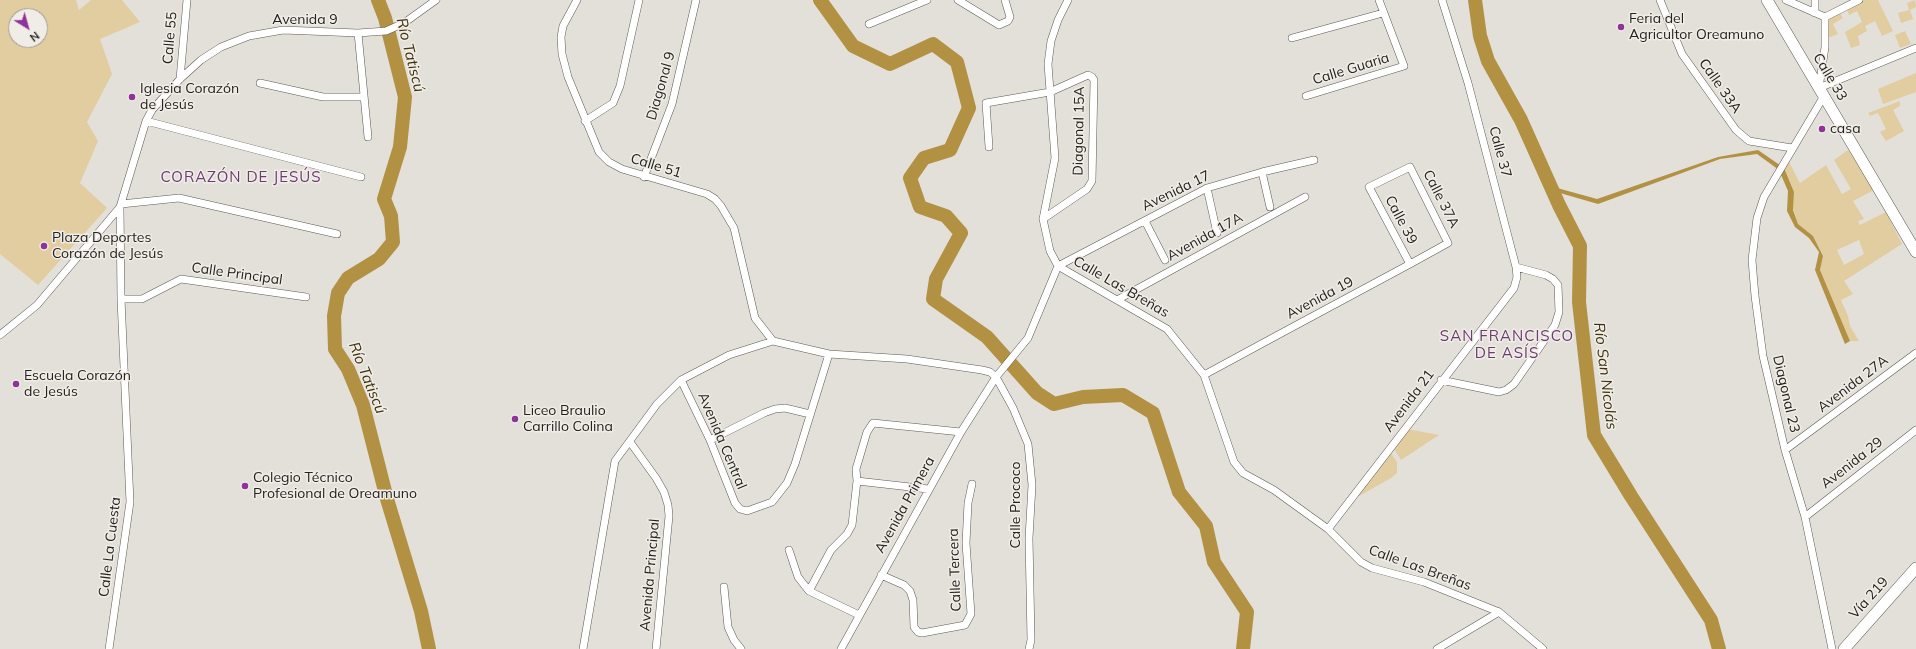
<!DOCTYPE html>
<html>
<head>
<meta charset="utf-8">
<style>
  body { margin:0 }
  #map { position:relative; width:1916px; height:649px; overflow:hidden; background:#e3e0da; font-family:Mulish,sans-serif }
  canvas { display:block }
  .north { position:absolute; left:8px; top:8px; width:40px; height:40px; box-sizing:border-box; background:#f0ede7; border:1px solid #9e9c97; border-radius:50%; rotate:143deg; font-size:11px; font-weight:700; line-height:16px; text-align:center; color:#232220 }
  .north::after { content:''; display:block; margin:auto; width:14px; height:18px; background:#91329b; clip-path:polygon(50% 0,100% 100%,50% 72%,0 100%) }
</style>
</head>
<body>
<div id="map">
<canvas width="1916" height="649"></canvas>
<div class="north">N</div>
</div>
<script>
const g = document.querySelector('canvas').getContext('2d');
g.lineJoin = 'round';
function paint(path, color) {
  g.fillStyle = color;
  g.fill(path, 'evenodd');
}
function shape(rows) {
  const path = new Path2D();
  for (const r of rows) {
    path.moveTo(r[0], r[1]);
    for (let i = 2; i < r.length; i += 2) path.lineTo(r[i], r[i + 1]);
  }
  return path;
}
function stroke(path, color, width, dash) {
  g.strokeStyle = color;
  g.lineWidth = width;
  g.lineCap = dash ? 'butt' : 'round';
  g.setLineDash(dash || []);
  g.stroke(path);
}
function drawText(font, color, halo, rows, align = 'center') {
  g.font = font + ' Mulish,sans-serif';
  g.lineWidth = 3;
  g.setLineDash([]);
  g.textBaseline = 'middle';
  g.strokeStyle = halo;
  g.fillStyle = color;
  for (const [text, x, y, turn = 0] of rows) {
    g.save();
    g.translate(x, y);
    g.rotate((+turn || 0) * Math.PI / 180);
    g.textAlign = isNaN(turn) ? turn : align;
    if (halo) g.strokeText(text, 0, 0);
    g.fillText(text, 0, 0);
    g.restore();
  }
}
const green = shape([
  [0,0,76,0,79,10,91,0,122,0,140,22,100,39,112,74,87,122,98,141,80,183,107,208,38,285,0,254],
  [16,16,40,16,40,40,16,40],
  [1865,0,1878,0,1893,31,1882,36,1875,21,1865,26,1867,31,1858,36,1860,45,1851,48,1845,32,1862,22,1857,11,1849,15,1847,9],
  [1915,0,1916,7,1910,10,1913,19,1901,23,1898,13,1909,10,1907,3],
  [1840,13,1843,18,1833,24,1838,34,1828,38,1828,19],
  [1905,31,1911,44,1900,48,1895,35],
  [1916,73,1916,92,1883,104,1878,89],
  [1900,101,1900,106,1893,110,1904,131,1886,141,1880,132,1886,129,1878,113,1870,116,1868,113],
  [1848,150,1874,190,1853,201,1864,219,1858,221,1860,225,1886,212,1902,244,1844,281,1853,294,1841,300,1848,316,1850,326,1859,341,1850,341,1820,270,1823,255,1813,236,1798,224,1793,208,1794,192,1784,168,1788,160,1800,183,1826,165,1842,194,1851,189,1834,160],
  [1859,240,1864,254,1844,265,1837,250],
  [1407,429,1439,435,1401,460,1393,447],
  [1390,452,1397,462,1397,473,1391,478,1352,500]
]);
const water = shape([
  [1758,150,1784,168,1794,192,1793,210,1798,224,1813,236,1823,256,1820,270,1850,341,1845,344,1815,270,1819,252,1809,238,1795,227,1787,211,1788,191,1779,170,1757,154,1720,159,1598,204,1553,191,1550,186,1597,199,1718,157]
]);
const river = shape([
  [378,0,385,18,405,97,400,147,384,199,391,216,393,242,379,259,348,278,338,293,334,316,335,349,348,369,363,405,387,499,421,611,429,649],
  [820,0,853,46,890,64,933,44,957,62,969,108,950,150,924,158,910,178,920,207,946,216,961,233,936,279,933,299,987,337,1037,393,1054,404,1083,397,1123,395,1153,413,1179,492,1206,526,1214,562,1247,612,1243,649],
  [1475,0,1480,36,1488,61,1521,120,1559,205,1580,246,1579,302,1594,435,1631,496,1711,620,1719,649]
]);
const street = shape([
  [577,0,563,26,561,37,562,54,568,77,599,152,609,162,622,169,707,194,715,199,721,206,734,228,755,318,773,341],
  [958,0,999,25,1008,21,1010,17,1005,0],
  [1068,0,1058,20,1051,41,1048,64,1055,158,1043,219,1050,251,1058,266,1167,329,1204,375,1234,462,1243,473,1274,490,1328,529,1361,562,1372,568,1424,582,1499,612,1543,649],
  [1660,0,1682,54,1736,130,1749,141,1792,148],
  [1786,0,1825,17],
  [1815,0,1815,13],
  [1825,17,1859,0],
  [869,24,927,0],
  [358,33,368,137],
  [1292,38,1383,13],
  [180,79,187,0],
  [260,83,323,97,364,97],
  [1819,88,1916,48],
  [1819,88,1825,47,1825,17],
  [1306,96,1404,66,1379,0],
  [1824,96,1764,197,1757,218,1752,260,1755,296,1763,356,1785,450,1805,517,1832,649],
  [146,121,361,177],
  [585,121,613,103,620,86,639,0],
  [989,147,986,103,1050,92,1088,75,1092,77,1094,80,1092,181,1087,189,1043,219],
  [1262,172,1270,207],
  [644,177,672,104,696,0],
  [1207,188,1217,233],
  [121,204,179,198,337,234],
  [1145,221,1165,260],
  [1058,266,1207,188,1262,172,1314,160],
  [121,299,142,299,181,279,306,297],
  [1117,300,1305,197],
  [0,335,37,305,120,207],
  [1204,375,1276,336,1410,264,1448,243,1410,167,1369,187,1410,264],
  [681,380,710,440,735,503,740,509,747,511,772,502,787,483,795,464,829,354],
  [1441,380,1499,392,1506,390,1514,384,1555,325,1559,312,1558,285,1553,279,1546,275,1516,267],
  [710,440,764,413,775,409,785,408,810,414],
  [630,442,656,478,664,492,668,505,669,516,656,649],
  [1785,450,1916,353],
  [857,481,928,489],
  [1805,517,1916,430],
  [1328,529,1514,288,1517,277,1516,267,1468,83,1442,0],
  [789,550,798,577,809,591,859,615],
  [881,575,904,585,910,591,913,600,914,627,918,632,922,633,965,625,971,614,966,543,968,503,972,484],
  [724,587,728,627,734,640,741,649],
  [809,591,831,550,847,534,852,525,857,481,856,469,867,432,873,423,961,432],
  [109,649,130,502,121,299,120,207,146,121,152,110,180,79,201,60,221,47,249,36,283,30,358,33,386,31,404,23,436,0],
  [583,649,615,461,657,404,681,380,729,355,773,341,829,354,907,359,982,370,990,372,996,377,1013,408,1028,444,1032,485,1029,538,1031,640,1029,649],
  [841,649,961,432,996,377,1028,338,1058,266],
  [1437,649,1499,612]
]);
const secondary = shape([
  [1767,0,1916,252],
  [1844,649,1916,568]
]);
const markers = [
  [1621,27,4,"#91329b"],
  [132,97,4,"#91329b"],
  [1822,129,4,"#91329b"],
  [44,246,4,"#91329b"],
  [16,384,4,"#91329b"],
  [515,419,4,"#91329b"],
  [245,486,4,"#91329b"]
];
const poiNames = [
  ["Feria del",1629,19],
  ["Agricultor Oreamuno",1629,35],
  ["Iglesia Corazón",140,89],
  ["de Jesús",140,105],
  ["casa",1830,129],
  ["Plaza Deportes",52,238],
  ["Corazón de Jesús",52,254],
  ["Escuela Corazón",24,376],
  ["de Jesús",24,392],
  ["Liceo Braulio",523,411],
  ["Carrillo Colina",523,427],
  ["Colegio Técnico",253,478],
  ["Profesional de Oreamuno",253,494]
];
const streetNames = [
  ["Avenida 9",305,20],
  ["Calle 55",170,38,-85],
  ["Calle Guaria",1351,69,-17],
  ["Calle 33",1830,77,59],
  ["Diagonal 9",661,86,-74],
  ["Calle 33A",1720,86,55],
  ["Diagonal 15A",1079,131,-89],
  ["Calle 37",1500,152,75],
  ["Calle 51",656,166,17],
  ["Avenida 17",1176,191,-26],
  ["Calle 37A",1441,199,63],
  ["Calle 39",1401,220,62],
  ["Avenida 17A",1205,237,-29],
  ["Calle Principal",237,274,8],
  ["Calle Las Breñas",1121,287,30],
  ["Avenida 19",1320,298,-28],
  ["Avenida 27A",1853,384,-37],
  ["Diagonal 23",1786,394,77],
  ["Avenida 21",1409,401,-53],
  ["Avenida Central",722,441,67],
  ["Avenida 29",1852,463,-38],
  ["Avenida Primera",905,505,-61],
  ["Calle Prococo",1016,505,-90],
  ["Calle La Cuesta",110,547,-83],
  ["Calle Las Breñas",1420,568,20],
  ["Calle Tercera",955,570,-92],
  ["Avenida Principal",650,575,-85],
  ["Vía 219",1869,598,-48]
];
const waterNames = [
  ["Río Tatiscú",410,55,76],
  ["Río San Nicolás",1605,376,83],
  ["Río Tatiscú",367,378,68]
];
const neighbourhoodNames = [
  ["CORAZÓN DE JESÚS",241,177],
  ["SAN FRANCISCO",1507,336],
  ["DE ASÍS",1507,353]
];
paint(green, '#e1cda0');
paint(water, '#b29142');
stroke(river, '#b29142', 14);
stroke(street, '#5c5954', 8);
stroke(secondary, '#5c5954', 12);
stroke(street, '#fff', 7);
stroke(secondary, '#fff', 11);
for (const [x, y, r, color] of markers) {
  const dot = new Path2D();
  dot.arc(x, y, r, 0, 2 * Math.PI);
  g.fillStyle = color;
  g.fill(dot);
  stroke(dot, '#f0ede7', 1.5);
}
drawText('14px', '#232220', '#f0ede7', poiNames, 'left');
drawText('14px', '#232220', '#f0ede7', streetNames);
drawText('italic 15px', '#3e300c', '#f0ede7', waterNames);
g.letterSpacing = '1px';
drawText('15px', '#6b3c70', '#f0ede7', neighbourhoodNames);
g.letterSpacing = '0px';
</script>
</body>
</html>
